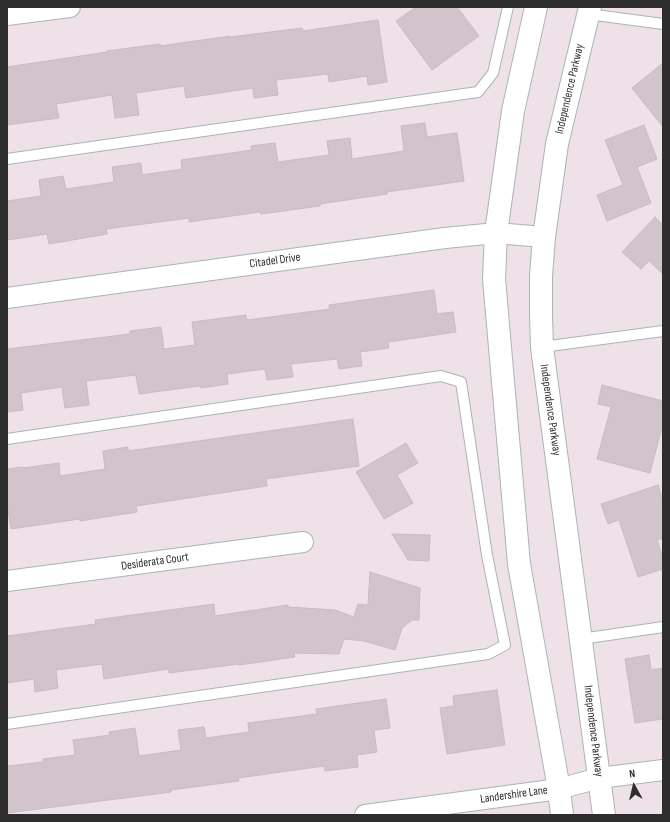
<!DOCTYPE html>
<html>
<head>
<meta charset="utf-8">
<style>
  body { margin:0 }
  #map { position:relative; width:670px; height:822px; overflow:hidden; background:#eee1e8; font-family:"Sofia Sans Condensed",sans-serif }
  canvas { display:block }
  .frame { position:absolute; inset:0; border:8px solid #2d2d2d; pointer-events:none }
  .north { position:absolute; left:614px; top:766px; width:40px; height:40px; -webkit-text-stroke:3px #fff; paint-order:stroke; rotate:352deg; font-size:11px; font-weight:700; line-height:16px; text-align:center; color:#2d2d2d }
  .north::after { content:''; display:block; margin:auto; width:14px; height:18px; background:#2d2d2d; clip-path:polygon(50% 0,100% 100%,50% 72%,0 100%) }
</style>
</head>
<body>
<div id="map">
<canvas width="670" height="822"></canvas>
<div class="frame"></div>
<div class="north">N</div>
</div>
<script>
const g = document.querySelector('canvas').getContext('2d');
g.lineJoin = 'round';
function paint(path, color) {
  g.fillStyle = color;
  g.fill(path, 'evenodd');
}
function shape(rows) {
  const path = new Path2D();
  for (const r of rows) {
    path.moveTo(r[0], r[1]);
    for (let i = 2; i < r.length; i += 2) path.lineTo(r[i], r[i + 1]);
  }
  return path;
}
function stroke(path, color, width, dash) {
  g.strokeStyle = color;
  g.lineWidth = width;
  g.lineCap = dash ? 'butt' : 'round';
  g.setLineDash(dash || []);
  g.stroke(path);
}
function drawText(font, color, halo, rows, align = 'center') {
  g.font = font + ' "Sofia Sans Condensed",sans-serif';
  g.lineWidth = 3.5;
  g.setLineDash([]);
  g.textBaseline = 'middle';
  g.strokeStyle = halo;
  g.fillStyle = color;
  for (const [text, x, y, turn = 0] of rows) {
    g.save();
    g.translate(x, y);
    g.rotate((+turn || 0) * Math.PI / 180);
    g.textAlign = isNaN(turn) ? turn : align;
    if (halo) g.strokeText(text, 0, 0);
    g.fillText(text, 0, 0);
    g.restore();
  }
}
const building = shape([
  [416,7,457,7,479,36,432,70,396,21,416,7],
  [378,20,387,82,368,85,367,76,329,82,328,74,276,80,278,95,254,98,253,88,186,98,184,86,136,93,139,115,115,118,112,95,56,104,59,118,7,125,7,67,107,52,107,51,160,44,160,46,230,36,230,37,302,28,303,31,378,20],
  [663,63,663,127,632,88,663,63],
  [425,123,427,137,457,133,464,181,387,192,387,194,320,204,320,206,261,214,260,212,189,222,189,218,106,229,107,234,49,244,47,234,7,240,7,201,41,196,39,180,63,176,66,189,114,182,112,167,141,163,142,175,182,169,181,160,252,150,251,146,275,143,278,162,329,155,327,141,350,138,352,159,404,151,401,126,425,123],
  [644,125,657,159,637,167,651,203,607,221,597,195,623,185,605,140,644,125],
  [655,217,663,225,663,274,649,261,641,269,622,252,655,217],
  [434,290,437,314,453,312,456,332,388,342,389,348,360,352,362,366,339,369,337,359,291,364,293,377,267,380,265,369,227,374,228,384,201,388,200,386,139,394,136,375,86,381,89,405,65,408,62,387,21,393,23,410,7,412,7,349,130,334,130,331,161,327,164,349,195,345,192,322,246,315,247,320,330,309,329,305,434,290],
  [602,385,663,401,663,423,650,473,597,459,611,407,598,404,602,385],
  [353,419,359,466,266,479,267,486,136,506,137,512,80,521,80,519,11,529,7,504,7,469,23,467,23,468,59,463,60,476,105,469,103,451,128,447,128,451,353,419],
  [406,443,418,463,397,475,413,503,384,519,356,472,406,443],
  [658,485,663,501,663,538,657,540,663,559,663,569,638,577,619,520,608,524,601,504,658,485],
  [392,534,430,535,429,561,408,560,392,534],
  [370,572,420,588,419,620,412,620,402,628,395,650,364,641,344,639,339,654,294,653,295,657,239,665,239,664,169,673,168,669,104,679,102,664,56,670,58,688,35,692,34,679,7,683,7,636,96,624,95,620,214,604,215,616,288,605,288,607,335,610,354,617,358,604,368,605,370,572],
  [649,655,651,670,663,668,663,719,635,723,625,659,649,655],
  [497,690,505,745,447,754,440,708,454,706,453,696,497,690],
  [386,699,390,728,374,730,377,752,357,755,358,767,325,771,324,766,238,778,239,781,171,790,171,792,7,813,7,766,43,762,43,759,75,755,73,740,110,735,109,732,135,728,139,756,181,750,178,730,204,727,206,738,249,732,248,723,317,714,316,709,386,699]
]);
const lane = shape([
  [588,14,663,24],
  [7,159,478,92,493,73,508,7],
  [542,347,663,331],
  [7,439,441,376,461,382,487,555,505,645,488,654,7,724],
  [581,639,663,627]
]);
const street = shape([
  [7,15,70,7],
  [7,298,445,238,496,233,544,237],
  [7,581,303,542],
  [365,815,559,789,599,778,663,770]
]);
const secondary = shape([
  [536,7,513,111,496,233,494,279,519,564,559,789,562,815],
  [590,7,557,144,544,237,541,276,541,315,542,347,604,815]
]);
const streetNames = [
  ["Independence Parkway",570,89,-77],
  ["Citadel Drive",275,261,-8],
  ["Independence Parkway",550,410,82],
  ["Desiderata Court",155,562,-8],
  ["Independence Parkway",593,731,83],
  ["Landershire Lane",514,795,-8]
];
paint(building, '#d1c5cb');
stroke(building, '#cabac1', 1);
stroke(lane, '#aab5b2', 12);
stroke(street, '#aab5b2', 22);
stroke(secondary, '#aab5b2', 24);
stroke(lane, '#fff', 10);
stroke(street, '#fff', 20);
stroke(secondary, '#fff', 22);
drawText('12px', '#2d2d2d', '#fff', streetNames);
</script>
</body>
</html>
